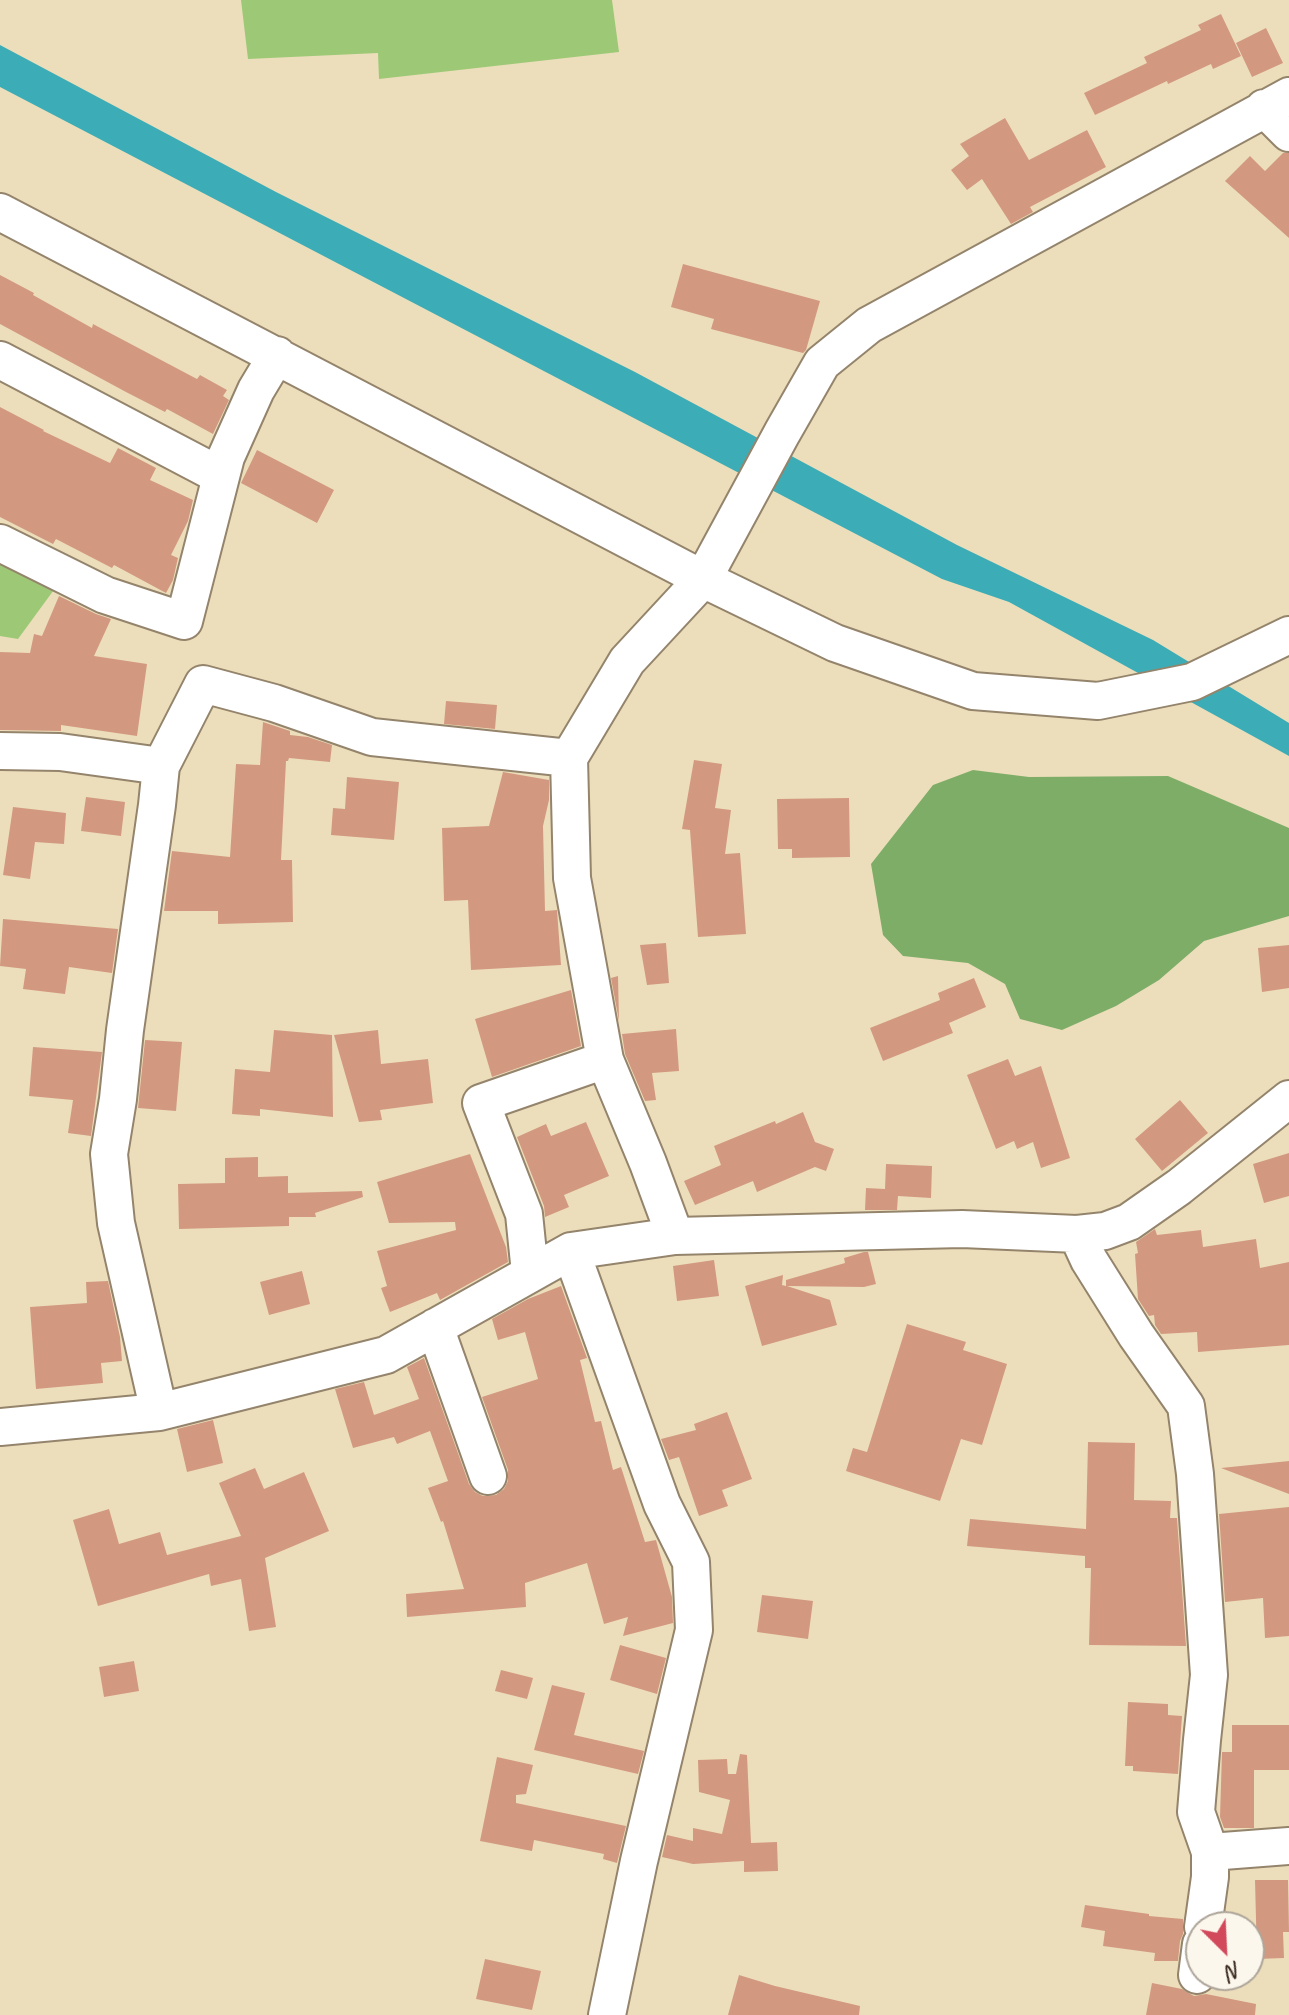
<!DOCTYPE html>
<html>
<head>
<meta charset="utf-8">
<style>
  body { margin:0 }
  #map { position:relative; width:1289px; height:2015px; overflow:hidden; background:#eddebb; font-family:Caveat,sans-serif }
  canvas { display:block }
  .north { position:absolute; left:1185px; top:1911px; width:80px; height:80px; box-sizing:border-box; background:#fbf7ec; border:2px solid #aea59a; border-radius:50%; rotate:156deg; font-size:22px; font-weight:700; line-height:32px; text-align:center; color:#3b2a1e }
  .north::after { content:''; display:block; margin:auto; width:28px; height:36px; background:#d1495b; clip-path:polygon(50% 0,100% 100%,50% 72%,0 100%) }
</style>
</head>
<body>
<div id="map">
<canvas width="1289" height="2015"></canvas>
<div class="north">N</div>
</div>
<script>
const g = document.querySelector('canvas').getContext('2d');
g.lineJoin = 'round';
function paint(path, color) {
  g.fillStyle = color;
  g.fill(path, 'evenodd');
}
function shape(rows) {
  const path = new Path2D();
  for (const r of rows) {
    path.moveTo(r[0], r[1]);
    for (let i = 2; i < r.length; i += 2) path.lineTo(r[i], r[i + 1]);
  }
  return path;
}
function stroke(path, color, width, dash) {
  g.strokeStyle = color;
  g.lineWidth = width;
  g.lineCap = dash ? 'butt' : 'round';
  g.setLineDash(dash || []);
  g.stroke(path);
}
const green = shape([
  [241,0,612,0,619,52,379,79,378,53,248,59],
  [0,560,56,587,18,639,0,636]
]);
const forest = shape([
  [973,770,1029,777,1168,776,1289,828,1289,916,1204,941,1159,980,1116,1006,1062,1030,1020,1019,1005,984,968,963,903,956,883,935,871,864,933,785]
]);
const water = shape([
  [0,45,276,192,635,372,957,545,1153,640,1289,723,1289,756,1009,602,942,579,0,87]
]);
const building = shape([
  [1221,14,1241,56,1213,69,1211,64,1168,84,1167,81,1095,115,1084,93,1147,63,1144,57,1201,30,1198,25],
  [1266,28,1283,63,1252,77,1236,43],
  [1005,118,1029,160,1087,130,1106,167,1030,207,1033,212,1011,224,982,179,967,190,951,170,969,156,960,144],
  [1283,153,1289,153,1289,238,1225,181,1250,156,1265,171],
  [683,264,820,301,806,350,803,353,711,329,714,319,671,307],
  [0,275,34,293,33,295,92,328,93,324,197,379,200,375,227,390,223,396,229,400,213,434,167,409,165,412,126,392,0,324],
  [0,407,44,430,43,431,110,463,118,448,156,468,150,480,193,500,188,521,171,555,178,558,173,580,166,593,114,565,112,568,56,539,53,544,0,517],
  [257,450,334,490,317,523,241,483],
  [59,596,96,614,111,619,94,656,147,664,137,736,61,725,61,731,0,730,0,652,30,653,34,634,42,636],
  [446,701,497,705,495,729,444,724],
  [263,722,290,731,290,735,308,737,332,745,330,762,289,758,288,761,286,761,281,860,292,860,293,922,218,924,218,911,164,911,172,851,230,857,236,764,260,765],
  [694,760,722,764,715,808,731,810,725,854,740,853,746,934,698,937,690,830,682,829],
  [503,772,549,780,549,800,543,826,545,911,557,910,561,965,471,970,468,900,444,901,442,828,489,826],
  [347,777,399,782,394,840,331,835,333,808,345,809],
  [86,797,125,802,121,836,81,831],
  [849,798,850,857,792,858,792,849,778,849,777,799],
  [13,807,66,813,64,844,35,842,30,879,3,875],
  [3,919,118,929,112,973,69,967,65,994,23,989,26,969,0,966],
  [666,943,669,983,647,985,640,945],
  [1289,945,1289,988,1262,992,1258,948],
  [618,976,619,1021,611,978],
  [974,978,986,1007,949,1023,953,1033,883,1061,870,1028,940,1000,938,993],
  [571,990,581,1046,492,1077,475,1019],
  [676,1029,679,1071,652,1073,656,1100,645,1101,625,1054,622,1034],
  [274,1030,332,1035,333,1117,260,1109,260,1116,232,1114,235,1069,270,1072],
  [378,1030,381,1064,428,1059,433,1103,380,1110,382,1120,359,1122,334,1035],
  [145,1040,182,1042,176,1111,138,1108],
  [33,1047,102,1052,91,1136,68,1133,73,1100,29,1096],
  [1008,1059,1015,1076,1041,1066,1070,1158,1041,1168,1033,1142,1017,1149,1014,1141,996,1149,967,1075],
  [1180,1100,1208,1133,1162,1171,1135,1139],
  [803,1112,815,1142,834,1149,826,1171,815,1167,757,1192,753,1181,695,1205,684,1181,721,1165,714,1146,775,1121,776,1124],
  [586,1122,609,1176,564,1195,569,1207,545,1217,544,1206,517,1137,546,1124,551,1136],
  [1289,1153,1289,1196,1264,1203,1253,1164],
  [470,1154,506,1247,508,1262,440,1300,437,1293,390,1312,381,1288,387,1286,377,1251,456,1230,455,1222,389,1223,377,1182],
  [258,1157,258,1177,288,1176,288,1193,362,1191,363,1197,315,1213,316,1217,289,1217,289,1226,179,1229,178,1184,225,1183,225,1158],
  [886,1164,932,1166,931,1198,898,1196,897,1210,865,1210,866,1188,885,1189],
  [1155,1229,1157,1235,1201,1230,1203,1247,1256,1239,1260,1268,1289,1262,1289,1345,1198,1352,1197,1332,1161,1334,1155,1325,1154,1315,1149,1316,1138,1299,1135,1254,1138,1253,1136,1242],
  [864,1252,868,1252,876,1284,864,1287,787,1286,830,1300,837,1325,762,1346,745,1286,783,1275,782,1285,786,1286,786,1280,845,1263,844,1258],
  [714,1260,719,1296,677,1301,673,1266],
  [302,1271,310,1304,269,1315,260,1282],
  [108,1281,120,1337,122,1361,101,1363,103,1383,36,1389,30,1307,87,1303,86,1282],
  [561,1286,587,1358,580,1360,595,1422,601,1421,613,1470,621,1467,645,1542,656,1540,672,1597,673,1623,623,1636,628,1617,604,1624,587,1563,525,1583,526,1607,407,1617,406,1594,464,1589,443,1521,441,1522,428,1488,448,1481,430,1431,397,1444,394,1437,353,1448,335,1389,364,1382,374,1415,419,1399,407,1367,424,1358,469,1484,475,1492,483,1496,496,1495,504,1489,508,1481,508,1470,482,1397,538,1379,525,1332,498,1340,492,1319,528,1299],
  [907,1324,966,1342,963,1350,1007,1364,982,1445,961,1439,940,1501,846,1471,853,1448,867,1452],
  [727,1412,752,1479,722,1490,728,1506,699,1516,679,1457,669,1460,661,1439,696,1430,694,1424],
  [213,1420,223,1463,187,1472,177,1429],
  [1088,1442,1135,1443,1134,1500,1171,1501,1170,1518,1177,1518,1186,1646,1089,1645,1091,1568,1085,1568,1085,1556,967,1546,970,1519,1086,1529],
  [1289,1461,1289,1494,1221,1468],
  [255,1468,264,1489,304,1472,329,1531,265,1558,276,1627,249,1631,241,1579,211,1586,209,1574,98,1606,73,1520,109,1509,119,1544,160,1532,167,1555,241,1536,219,1483],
  [1289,1507,1289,1636,1265,1638,1263,1598,1225,1602,1219,1514],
  [762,1595,813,1601,808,1639,757,1632],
  [620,1645,666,1658,657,1694,610,1680],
  [134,1661,139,1691,104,1697,99,1667],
  [501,1670,533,1678,527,1699,495,1691],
  [552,1685,585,1693,574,1735,644,1751,638,1774,534,1750],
  [1128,1702,1168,1704,1168,1715,1182,1716,1178,1774,1133,1771,1133,1766,1125,1766],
  [1232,1725,1289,1725,1289,1770,1254,1770,1254,1828,1224,1828,1220,1817,1222,1752,1232,1752],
  [740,1754,747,1755,751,1843,777,1842,778,1871,744,1872,744,1861,693,1864,662,1857,667,1835,693,1841,693,1828,722,1834,730,1800,699,1792,698,1760,727,1759,728,1774,736,1774],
  [497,1757,533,1765,526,1794,516,1795,516,1803,626,1826,617,1863,603,1859,604,1854,534,1840,532,1851,480,1841],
  [1255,1880,1288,1880,1289,1932,1283,1932,1284,1958,1257,1959],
  [1085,1905,1149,1914,1149,1916,1183,1919,1183,1934,1180,1941,1178,1961,1154,1961,1155,1953,1103,1946,1105,1931,1081,1927],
  [485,1959,541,1971,532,2010,476,1999],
  [739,1975,775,1986,860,2006,859,2015,728,2015],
  [1152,1983,1182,1989,1194,1996,1206,1994,1256,2004,1255,2015,1146,2015]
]);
const minor = shape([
  [1264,108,1289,133],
  [0,212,703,579,835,643,973,691,1098,701,1192,682,1289,635],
  [0,360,221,476],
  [0,543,105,595,184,621,226,457,256,390,277,355],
  [0,751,60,752,161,766],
  [1077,1234,1089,1260,1136,1335,1186,1406,1195,1474,1209,1675,1202,1740,1196,1812,1210,1852,1210,1877,1203,1927],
  [675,1236,648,1163,605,1060,572,878,569,758,627,661,703,579,782,433,822,363,869,325,1289,96],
  [571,1251,662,1504,691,1562,694,1630,639,1861,607,2015],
  [530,1273,524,1214,481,1103,605,1060],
  [435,1327,488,1476],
  [159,1412,116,1223,109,1154,118,1099,125,1030,157,805,161,766,203,684,274,703,372,737,569,758],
  [0,1427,159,1412,386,1355,571,1251,675,1236,962,1229,1077,1234,1105,1231,1129,1222,1179,1187,1289,1099],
  [1210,1852,1289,1846],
  [1197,1975,1201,1944]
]);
paint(green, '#9dc977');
paint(forest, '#7ead68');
paint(water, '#3cadb6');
paint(building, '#d29980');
stroke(minor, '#94846c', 40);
stroke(minor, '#fff', 36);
</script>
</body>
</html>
